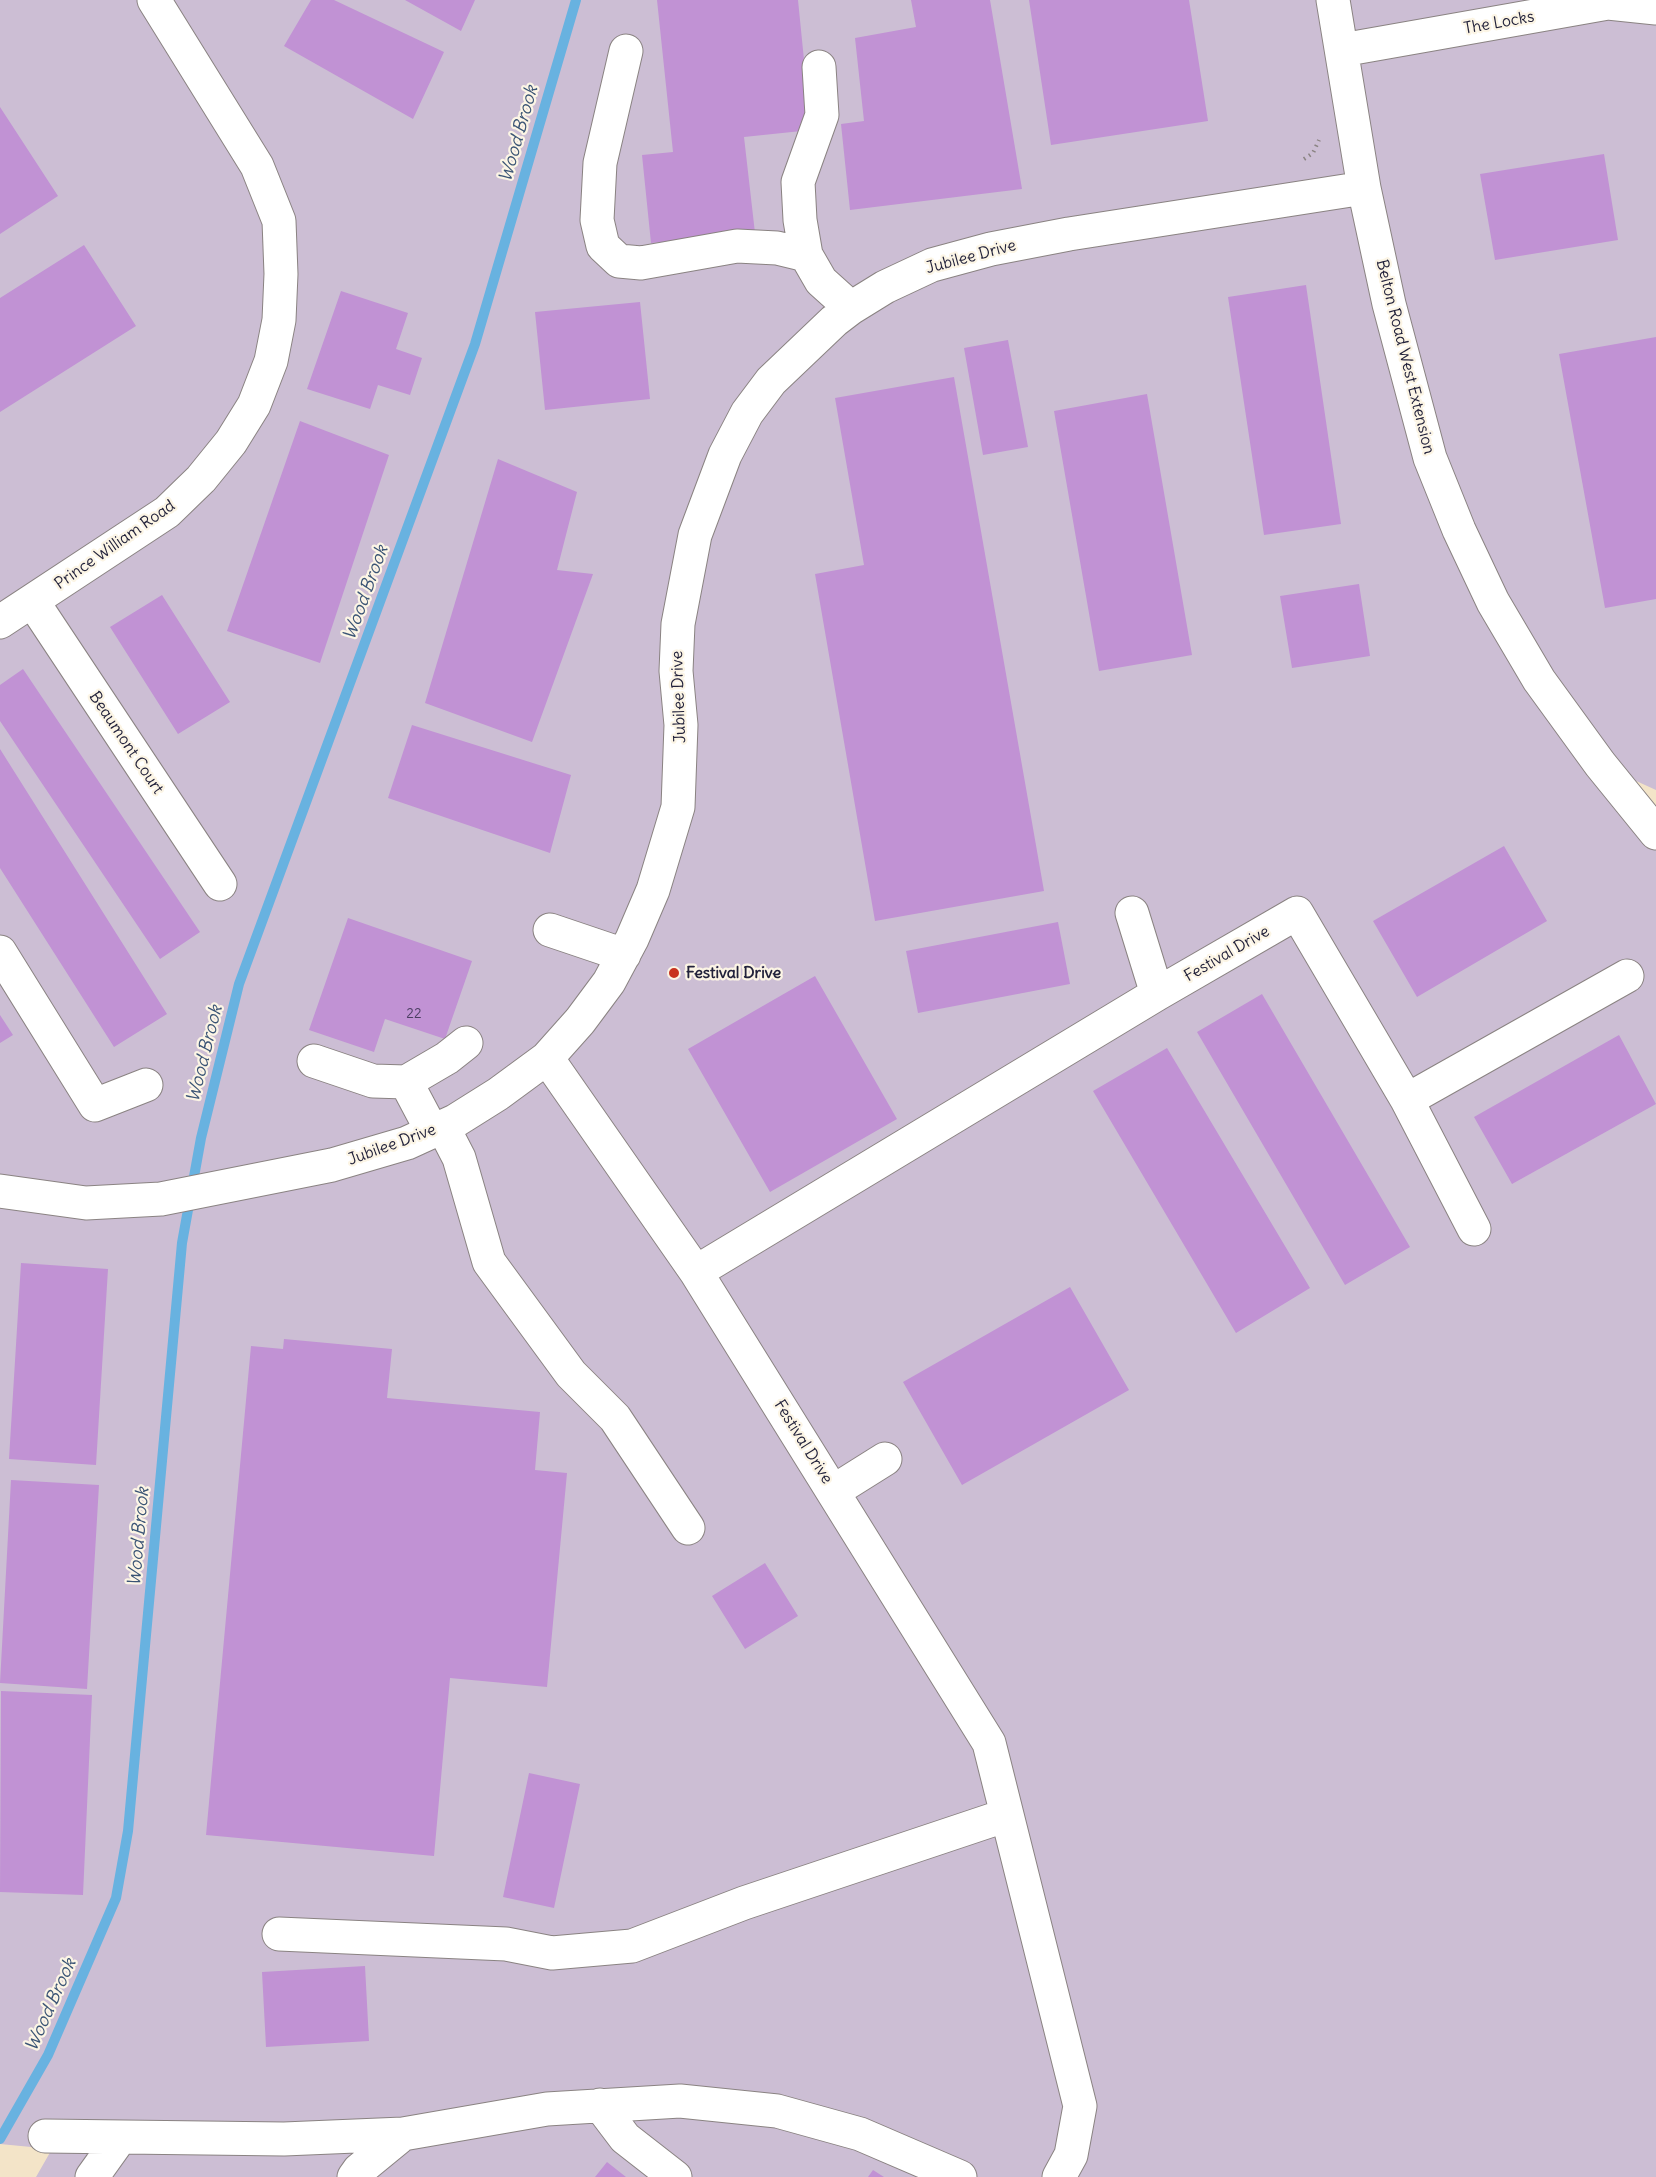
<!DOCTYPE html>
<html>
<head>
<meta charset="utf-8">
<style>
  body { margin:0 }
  canvas { display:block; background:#f3e4c8 }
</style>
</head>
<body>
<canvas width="1656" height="2177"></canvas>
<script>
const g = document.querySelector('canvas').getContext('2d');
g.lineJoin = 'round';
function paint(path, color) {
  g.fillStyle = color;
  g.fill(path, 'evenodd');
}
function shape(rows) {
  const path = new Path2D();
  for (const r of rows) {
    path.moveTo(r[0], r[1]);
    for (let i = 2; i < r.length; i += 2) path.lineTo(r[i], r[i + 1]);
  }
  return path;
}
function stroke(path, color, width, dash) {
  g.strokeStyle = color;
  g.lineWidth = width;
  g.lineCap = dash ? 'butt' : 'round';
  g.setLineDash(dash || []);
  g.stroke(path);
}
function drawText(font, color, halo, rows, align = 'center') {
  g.font = font + ' Delius,sans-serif';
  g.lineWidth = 4.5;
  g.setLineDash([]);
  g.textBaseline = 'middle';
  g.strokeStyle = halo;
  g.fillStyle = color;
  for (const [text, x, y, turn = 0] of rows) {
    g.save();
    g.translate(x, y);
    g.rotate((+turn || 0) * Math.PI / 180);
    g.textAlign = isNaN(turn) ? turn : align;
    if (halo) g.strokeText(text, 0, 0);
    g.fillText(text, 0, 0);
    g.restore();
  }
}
const industrial = shape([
  [0,0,1656,0,1656,790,1601,765,1656,833,1656,2177,36,2177,52,2149,0,2144]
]);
const stream = shape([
  [0,2139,48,2055,116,1898,128,1831,182,1243,201,1138,239,984,475,344,576,0]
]);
const building = shape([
  [311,0,334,0,444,52,413,119,284,46],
  [405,0,475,0,461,31],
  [657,0,798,0,811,130,744,137,755,233,651,243,642,155,673,152],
  [911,0,990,0,1022,189,850,210,841,124,864,121,855,38,916,27],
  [1029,0,1189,0,1208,121,1051,145],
  [0,107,58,196,0,234],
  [1604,154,1618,240,1495,260,1480,174],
  [84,245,136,326,0,412,0,298],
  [1306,285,1341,524,1264,535,1228,297],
  [341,291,408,313,396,349,422,358,410,395,378,385,370,409,307,389],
  [640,302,650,399,545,410,535,312],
  [1656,337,1656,599,1605,608,1559,354],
  [1008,340,1028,447,983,455,964,348],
  [954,377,1044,891,875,921,815,574,864,565,835,398],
  [1147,394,1192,655,1099,671,1054,411],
  [300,421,389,455,320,663,227,631],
  [498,459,577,492,557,570,593,574,532,742,425,703],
  [1359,584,1370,656,1292,668,1280,596],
  [162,595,230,702,178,734,110,627],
  [23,669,200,932,160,959,0,721,0,685],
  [412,725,571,775,550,853,388,798],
  [0,749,167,1014,114,1047,0,868],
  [1504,846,1547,921,1417,997,1373,921],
  [348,918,472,961,445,1039,385,1019,374,1052,309,1030],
  [1058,922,1070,984,918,1013,906,951],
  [815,976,897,1119,770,1192,688,1049],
  [1262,994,1410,1247,1345,1285,1197,1032],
  [0,1015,13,1035,0,1043],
  [1619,1035,1656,1104,1512,1184,1474,1117],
  [1167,1048,1310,1288,1236,1333,1093,1091],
  [21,1263,108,1269,96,1465,9,1459],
  [1070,1287,1129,1390,962,1485,903,1382],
  [284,1339,392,1349,387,1398,540,1412,535,1470,567,1473,547,1687,450,1678,434,1856,206,1835,251,1346,283,1349],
  [11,1480,99,1485,87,1689,0,1683],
  [765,1563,798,1616,745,1649,712,1596],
  [1,1691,92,1695,83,1895,0,1892],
  [529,1773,580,1784,554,1908,503,1897],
  [365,1966,369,2041,266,2047,262,1972],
  [607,2162,626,2177,595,2177],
  [873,2170,884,2177,868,2177]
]);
const path = shape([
  [1304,159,1313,153,1319,140]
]);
const minor = shape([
  [1333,0,1364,188,1389,304,1430,458,1459,530,1493,602,1539,680,1600,764,1656,833],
  [1342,50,1608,3,1656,8],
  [626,51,600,163,597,220,603,246,619,261,641,263,737,246,777,248,806,255],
  [819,67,822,115,798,182,800,220,806,255,821,281,851,308],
  [33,602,220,884],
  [0,622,167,512,201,479,231,442,254,405,271,361,279,320,281,274,279,221,257,166,154,0],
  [1132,913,1157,994],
  [550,930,624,955],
  [0,952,95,1105,146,1085],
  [547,1058,696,1272,989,1743,1080,2106,1071,2155,1059,2177],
  [314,1061,373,1081,406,1082,447,1058,466,1043],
  [406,1082,432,1131],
  [1407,1100,1627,976],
  [443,1127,459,1158,489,1262,571,1374,615,1418,688,1528],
  [0,1191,86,1203,161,1199,332,1165,407,1143,455,1121,498,1094,547,1058,580,1021,609,982,632,939,653,890,678,807,681,725,676,671,678,624,695,535,725,455,747,413,771,381,834,321,851,308,885,287,932,265,991,249,1069,234,1364,188],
  [696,1272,1157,994,1297,913,1407,1100,1474,1229],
  [834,1491,885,1459],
  [279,1934,506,1944,552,1953,632,1946,744,1903,1007,1815],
  [600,2105,625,2138,675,2177],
  [45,2136,284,2139,403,2134],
  [92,2177,120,2138],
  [354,2177,359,2170,403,2134,547,2109,680,2101,777,2111,860,2134,960,2177]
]);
const markers = [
  [674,973,6,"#c8321e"]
];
const numberNames = [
  ["22",414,1014]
];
const streetNames = [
  ["The Locks",1499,23,-10],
  ["Jubilee Drive",971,257,-15],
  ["Belton Road West Extension",1405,357,76],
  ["Prince William Road",115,545,-35],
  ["Jubilee Drive",679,697,-92],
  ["Beaumont Court",126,743,56],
  ["Festival Drive",1227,954,-30],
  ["Jubilee Drive",392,1145,-20],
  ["Festival Drive",803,1442,58]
];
const poiNames = [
  ["Festival Drive",686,973]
];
const waterNames = [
  ["Wood Brook",519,134,-74],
  ["Wood Brook",366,593,-70],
  ["Wood Brook",205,1054,-76],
  ["Wood Brook",139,1537,-85],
  ["Wood Brook",51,2005,-66]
];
paint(industrial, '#ccbed4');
stroke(stream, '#68b2e0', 10);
paint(building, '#c192d4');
stroke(minor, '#8a8382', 35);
stroke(path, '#8a8382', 4, [1.5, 4.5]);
stroke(minor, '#fff', 33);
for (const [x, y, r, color] of markers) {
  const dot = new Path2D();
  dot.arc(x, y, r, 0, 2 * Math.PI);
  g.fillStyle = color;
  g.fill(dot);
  stroke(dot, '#fcf5e5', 2);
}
drawText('14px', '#4a3e61', null, numberNames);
drawText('16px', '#22223b', '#fcf5e5', streetNames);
drawText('bold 16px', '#22223b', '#fcf5e5', poiNames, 'left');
drawText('italic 18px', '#3a5475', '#fcf5e5', waterNames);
</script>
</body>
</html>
